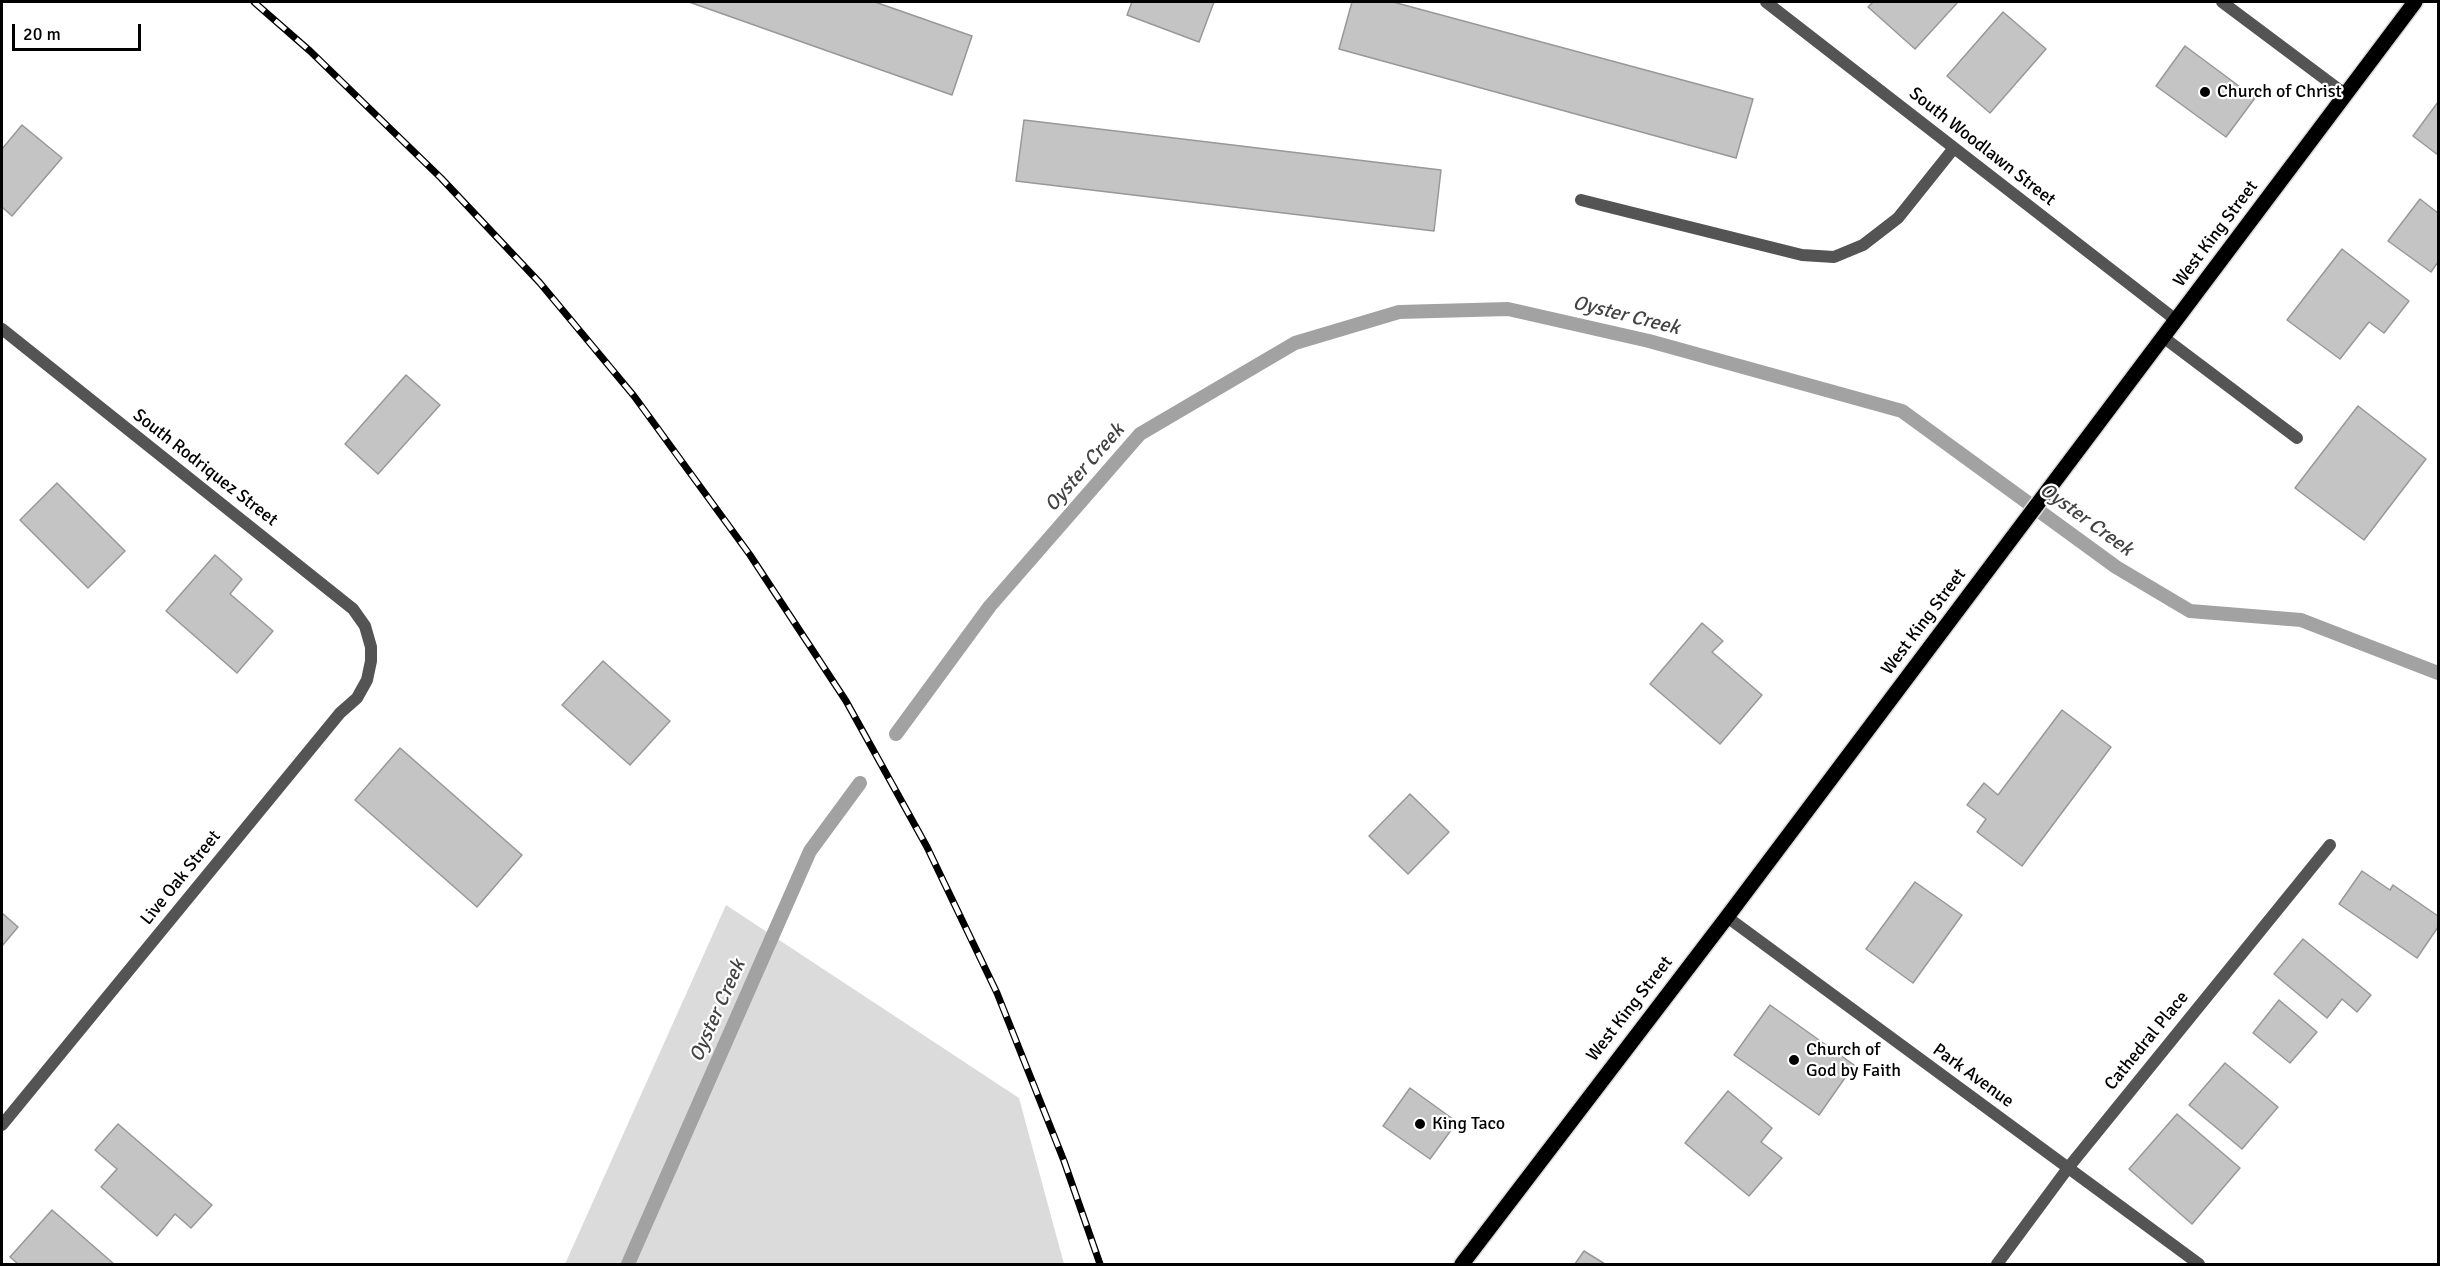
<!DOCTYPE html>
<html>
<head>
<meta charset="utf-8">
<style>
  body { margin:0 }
  #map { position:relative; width:2440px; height:1266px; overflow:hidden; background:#fff; font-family:Signika,sans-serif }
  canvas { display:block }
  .frame { position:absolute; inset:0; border:3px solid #000; pointer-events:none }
  .scale { position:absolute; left:12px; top:24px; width:129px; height:27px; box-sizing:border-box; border:3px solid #000; border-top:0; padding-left:8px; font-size:18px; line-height:21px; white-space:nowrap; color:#000; -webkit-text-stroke:4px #fff; paint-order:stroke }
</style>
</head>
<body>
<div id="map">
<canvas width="2440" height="1266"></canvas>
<div class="frame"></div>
<div class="scale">20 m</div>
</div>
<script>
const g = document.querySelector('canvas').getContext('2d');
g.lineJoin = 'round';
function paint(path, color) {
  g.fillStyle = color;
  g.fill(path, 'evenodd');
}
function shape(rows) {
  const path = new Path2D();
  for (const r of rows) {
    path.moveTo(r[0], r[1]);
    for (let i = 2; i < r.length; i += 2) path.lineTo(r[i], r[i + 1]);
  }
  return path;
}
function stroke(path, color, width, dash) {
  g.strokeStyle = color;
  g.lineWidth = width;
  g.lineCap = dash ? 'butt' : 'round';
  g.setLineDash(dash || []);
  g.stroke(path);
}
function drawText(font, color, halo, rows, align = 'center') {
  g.font = font + ' Signika,sans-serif';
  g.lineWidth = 4.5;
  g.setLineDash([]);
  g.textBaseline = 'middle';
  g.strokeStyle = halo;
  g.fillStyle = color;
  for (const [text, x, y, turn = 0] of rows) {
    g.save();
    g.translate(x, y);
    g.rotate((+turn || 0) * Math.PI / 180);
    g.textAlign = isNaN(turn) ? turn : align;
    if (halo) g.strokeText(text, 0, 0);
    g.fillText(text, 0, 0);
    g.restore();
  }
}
const green = shape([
  [726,905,1019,1098,1064,1264,565,1264]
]);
const stream = shape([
  [896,734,990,606,1140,434,1295,343,1399,312,1508,309,1649,341,1902,411,2116,567,2190,611,2301,620,2438,673],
  [628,1264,810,851,860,783]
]);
const building = shape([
  [689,2,875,2,972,36,952,95,689,2],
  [1132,2,1214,2,1199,42,1127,15,1132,2],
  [1352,2,1393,2,1753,99,1736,158,1339,49,1352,2],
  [1873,2,1958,2,1915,49,1868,7,1873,2],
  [2003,12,2046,49,1990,113,1947,76,2003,12],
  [2185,46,2255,98,2226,137,2156,86,2185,46],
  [2438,102,2438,155,2413,136,2438,102],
  [1024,120,1441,170,1434,231,1016,181,1024,120],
  [22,125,62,158,12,216,2,207,2,149,22,125],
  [2420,199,2438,213,2438,262,2431,272,2388,241,2420,199],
  [2342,249,2409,301,2384,333,2369,322,2340,359,2287,320,2342,249],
  [406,375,440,405,378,474,345,444,406,375],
  [2358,406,2426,459,2364,540,2295,488,2358,406],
  [57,483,125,551,88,588,20,520,57,483],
  [215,555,242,579,230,594,273,631,237,673,166,611,215,555],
  [1702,623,1723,641,1712,652,1762,695,1720,744,1650,684,1702,623],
  [603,661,670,721,630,765,562,705,603,661],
  [2062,710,2111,747,2022,866,1977,832,1986,819,1967,805,1984,783,1998,795,2062,710],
  [400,748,522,855,477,907,355,800,400,748],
  [1410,794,1449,832,1408,874,1369,836,1410,794],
  [2362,871,2390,890,2393,885,2438,916,2438,927,2417,958,2339,904,2362,871],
  [1915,882,1962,915,1913,983,1866,949,1915,882],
  [2,913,18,927,2,946,2,913],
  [2303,939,2371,995,2357,1012,2342,999,2327,1018,2274,974,2303,939],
  [2279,1000,2317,1032,2290,1063,2253,1033,2279,1000],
  [1770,1005,1854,1065,1819,1115,1734,1055,1770,1005],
  [2225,1063,2278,1107,2242,1149,2189,1105,2225,1063],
  [1410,1088,1457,1122,1430,1159,1383,1126,1410,1088],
  [1728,1091,1772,1128,1761,1142,1782,1158,1749,1196,1685,1143,1728,1091],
  [2177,1114,2240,1168,2192,1224,2129,1169,2177,1114],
  [118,1124,212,1205,191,1228,175,1214,157,1236,101,1187,117,1169,95,1150,118,1124],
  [52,1210,114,1264,18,1264,10,1257,52,1210],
  [1584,1251,1605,1264,1575,1264,1584,1251]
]);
const service = shape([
  [2163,337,2297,438]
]);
const minor = shape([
  [1766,2,2176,320],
  [2222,2,2345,94],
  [1581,200,1802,255,1834,257,1863,245,1898,218,1954,148],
  [2,329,353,609,365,626,371,647,371,661,367,680,357,698,340,713,2,1125],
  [1727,917,2199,1264],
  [1997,1264,2068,1168,2330,845]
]);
const primary = shape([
  [1462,1264,1727,917,2415,2]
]);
const rail = shape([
  [254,2,310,51,441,178,540,283,634,396,750,555,846,701,927,847,997,993,1064,1161,1100,1264]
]);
const markers = [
  [2205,92,6,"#000"],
  [1794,1060,6,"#000"],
  [1420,1124,6,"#000"]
];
const poiNames = [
  ["Church of Christ",2217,92],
  ["Church of",1806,1050],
  ["God by Faith",1806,1071],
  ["King Taco",1432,1124]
];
const streetNames = [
  ["South Woodlawn Street",1982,147,38],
  ["West King Street",2216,234,-53],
  ["South Rodriquez Street",205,468,38],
  ["West King Street",1924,622,-53],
  ["Live Oak Street",181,878,-51],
  ["West King Street",1630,1009,-52],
  ["Cathedral Place",2147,1041,-51],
  ["Park Avenue",1973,1076,36]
];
const waterNames = [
  ["Oyster Creek",1626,316,14],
  ["Oyster Creek",1085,468,-49],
  ["Oyster Creek",2086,520,36],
  ["Oyster Creek",718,1011,-66]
];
paint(green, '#dbdbdb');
stroke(stream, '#a2a2a2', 14);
paint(building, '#c4c4c4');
stroke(building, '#989898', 1.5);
stroke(primary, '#dbdbdb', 18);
stroke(service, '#545454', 12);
stroke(minor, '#545454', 12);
stroke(primary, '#000', 15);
stroke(rail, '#000', 7);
stroke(rail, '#fff', 4.5, [14]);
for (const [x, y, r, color] of markers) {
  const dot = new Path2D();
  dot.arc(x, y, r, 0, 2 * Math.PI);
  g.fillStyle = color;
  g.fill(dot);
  stroke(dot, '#fff', 2);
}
drawText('18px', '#000', '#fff', poiNames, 'left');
drawText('18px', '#000', '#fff', streetNames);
drawText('italic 20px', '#434343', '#fff', waterNames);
</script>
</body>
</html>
